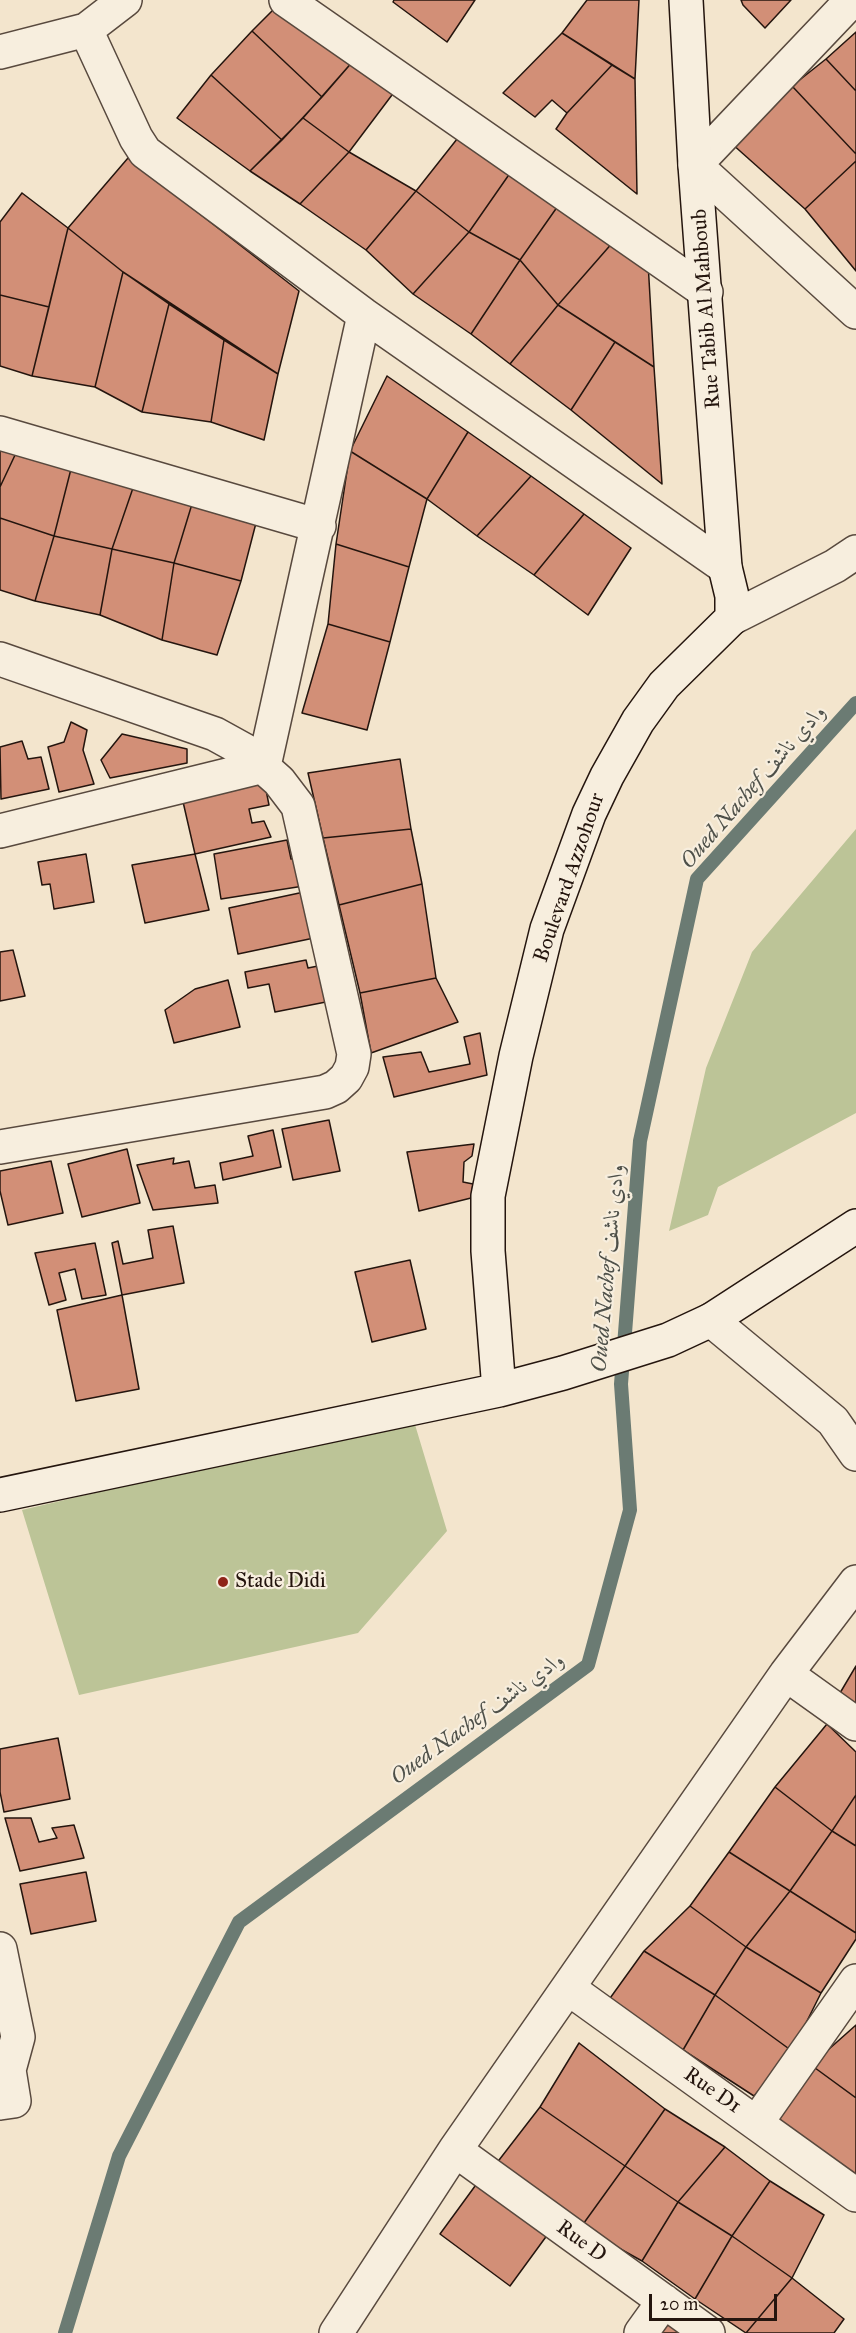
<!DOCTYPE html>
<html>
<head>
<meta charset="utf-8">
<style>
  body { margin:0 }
  #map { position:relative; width:856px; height:2333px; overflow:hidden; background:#f3e5cd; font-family:"IM FELL Great Primer",serif }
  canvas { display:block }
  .scale { position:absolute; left:649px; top:2294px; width:128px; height:27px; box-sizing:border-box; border:3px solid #24150e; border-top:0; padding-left:8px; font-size:18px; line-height:21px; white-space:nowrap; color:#24150e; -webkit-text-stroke:4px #f7eede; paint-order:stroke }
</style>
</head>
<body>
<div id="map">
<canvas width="856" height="2333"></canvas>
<div class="scale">20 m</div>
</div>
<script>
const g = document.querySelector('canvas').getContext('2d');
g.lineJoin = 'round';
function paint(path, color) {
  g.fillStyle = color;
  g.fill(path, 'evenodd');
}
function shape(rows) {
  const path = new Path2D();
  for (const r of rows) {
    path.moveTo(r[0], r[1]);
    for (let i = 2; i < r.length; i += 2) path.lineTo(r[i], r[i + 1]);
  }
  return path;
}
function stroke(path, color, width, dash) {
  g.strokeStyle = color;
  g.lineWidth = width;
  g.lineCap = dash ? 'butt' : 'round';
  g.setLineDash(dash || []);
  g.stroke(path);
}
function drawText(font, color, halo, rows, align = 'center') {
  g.font = font + ' "IM FELL Great Primer",Amiri,serif';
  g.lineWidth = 4.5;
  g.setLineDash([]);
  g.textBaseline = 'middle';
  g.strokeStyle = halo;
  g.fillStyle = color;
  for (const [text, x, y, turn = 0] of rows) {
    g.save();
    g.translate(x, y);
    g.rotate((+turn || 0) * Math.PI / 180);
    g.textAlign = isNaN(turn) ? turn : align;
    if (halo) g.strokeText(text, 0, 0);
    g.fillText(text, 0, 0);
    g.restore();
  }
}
const green = shape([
  [856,829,856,1113,718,1187,708,1215,669,1231,706,1068,752,952],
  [413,1418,447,1531,358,1633,79,1695,22,1510]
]);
const stream = shape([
  [65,2333,119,2156,239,1922,588,1665,630,1510,621,1384,640,1141,697,879,856,703]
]);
const building = shape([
  [283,0,354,60,322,97,252,31,283,0],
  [394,0,475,0,447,42,393,2,394,0],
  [587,0,639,0,635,79,562,33,587,0],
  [741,0,791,0,765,28,743,5,741,0],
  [252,31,322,97,282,140,211,75,252,31],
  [856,32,856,91,826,59,856,32],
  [562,33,612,65,567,113,552,100,535,117,503,93,562,33],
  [826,59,856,91,856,154,792,86,826,59],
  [354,60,398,87,349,152,303,118,354,60],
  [612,65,635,79,637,194,556,129,567,113,612,65],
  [211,75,282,140,250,171,177,118,211,75],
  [792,86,856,154,856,161,805,209,731,143,792,86],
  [303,118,349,152,300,204,250,171,303,118],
  [461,134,515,166,469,232,416,191,461,134],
  [349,152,416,191,366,250,300,204,349,152],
  [128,158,299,291,278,374,123,272,68,228,128,158],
  [856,161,856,271,805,209,856,161],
  [515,166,560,203,520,260,469,232,515,166],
  [416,191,469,232,413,294,366,250,416,191],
  [22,193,68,228,49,307,0,295,0,222,22,193],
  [560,203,614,241,558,305,520,260,560,203],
  [68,228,123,272,95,387,32,376,68,228],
  [469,232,520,260,471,334,413,294,469,232],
  [614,241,648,262,654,367,558,305,614,241],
  [520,260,558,305,510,364,471,334,520,260],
  [123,272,169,304,142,412,95,387,123,272],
  [0,295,49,307,32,376,0,366,0,295],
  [169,304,224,340,211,422,142,412,169,304],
  [558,305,615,342,571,410,510,364,558,305],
  [224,340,278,374,264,440,211,422,224,340],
  [615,342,654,367,662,484,571,410,615,342],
  [387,376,468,432,427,499,350,451,387,376],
  [468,432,531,476,477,536,427,499,468,432],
  [0,449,16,453,0,487,0,449],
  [350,451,427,499,409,567,336,544,350,451],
  [16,453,71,469,54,536,0,518,0,487,16,453],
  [71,469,133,488,112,549,54,536,71,469],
  [531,476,584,514,534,575,477,536,531,476],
  [133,488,192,504,174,563,112,549,133,488],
  [192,504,256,523,241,581,174,563,192,504],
  [584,514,631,548,588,615,534,575,584,514],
  [0,518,54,536,35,601,0,590,0,518],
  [54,536,112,549,100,615,35,601,54,536],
  [336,544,409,567,390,642,328,624,336,544],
  [112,549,174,563,162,640,100,615,112,549],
  [174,563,241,581,217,655,162,640,174,563],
  [328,624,390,642,367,730,302,713,328,624],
  [71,722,87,730,83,750,94,784,59,792,48,747,64,742,71,722],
  [122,734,187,749,187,763,110,778,101,760,122,734],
  [22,741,28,759,41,757,49,789,1,799,0,747,22,741],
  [400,759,411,829,323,838,308,773,400,759],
  [263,775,269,805,249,809,252,823,264,821,271,837,195,854,181,793,263,775],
  [411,829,422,884,339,905,323,838,411,829],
  [287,840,291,859,305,856,310,885,221,899,214,854,287,840],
  [86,854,94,902,54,909,50,884,42,885,38,862,86,854],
  [195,854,209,910,145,923,132,865,195,854],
  [422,884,436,978,360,993,339,905,422,884],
  [304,892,314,938,238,954,229,908,304,892],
  [13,950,25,996,0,1001,0,952,13,950],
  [306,960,308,968,323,965,331,1001,275,1012,269,984,248,988,245,972,306,960],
  [436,978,458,1022,371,1053,360,993,436,978],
  [228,980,240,1027,174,1043,165,1010,195,989,228,980],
  [480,1033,487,1075,394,1097,383,1057,421,1052,429,1072,470,1064,464,1037,480,1033],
  [329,1120,340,1171,293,1180,282,1129,329,1120],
  [273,1130,281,1167,223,1180,220,1163,253,1156,248,1136,273,1130],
  [474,1144,472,1156,464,1162,463,1182,473,1184,471,1198,419,1211,407,1152,474,1144],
  [127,1149,140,1203,82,1217,68,1164,127,1149],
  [174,1158,173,1164,189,1161,195,1188,215,1185,218,1203,153,1210,137,1165,174,1158],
  [51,1161,63,1213,8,1225,0,1191,0,1171,51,1161],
  [173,1226,184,1283,122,1295,112,1243,118,1241,123,1264,153,1258,148,1230,173,1226],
  [95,1243,106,1295,82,1299,75,1269,59,1273,66,1300,49,1305,35,1253,95,1243],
  [410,1260,426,1329,372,1342,355,1272,410,1260],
  [122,1295,139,1389,76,1401,57,1310,122,1295],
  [856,1666,856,1704,840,1693,856,1666],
  [827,1724,856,1752,856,1795,832,1831,775,1787,827,1724],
  [58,1738,70,1799,4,1812,0,1792,0,1749,58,1738],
  [775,1787,832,1831,790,1891,729,1852,775,1787],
  [856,1795,856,1846,832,1831,856,1795],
  [5,1818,31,1818,39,1842,57,1838,52,1828,74,1825,84,1858,20,1871,5,1818],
  [832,1831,856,1846,856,1933,790,1891,832,1831],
  [729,1852,790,1891,746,1947,690,1906,729,1852],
  [86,1872,96,1921,31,1934,20,1884,86,1872],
  [790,1891,856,1933,856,1939,821,1993,746,1947,790,1891],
  [690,1906,746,1947,715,1995,644,1951,690,1906],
  [746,1947,821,1993,792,2051,715,1995,746,1947],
  [644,1951,715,1995,683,2050,608,2001,644,1951],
  [715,1995,792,2051,754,2096,683,2050,715,1995],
  [856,2025,856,2098,811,2065,856,2025],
  [579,2043,665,2109,625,2166,540,2107,579,2043],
  [811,2065,856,2098,856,2184,776,2125,811,2065],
  [540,2107,625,2166,581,2227,496,2164,540,2107],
  [665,2109,725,2147,678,2202,625,2166,665,2109],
  [725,2147,770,2181,732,2236,678,2202,725,2147],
  [625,2166,678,2202,642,2261,581,2227,625,2166],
  [770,2181,824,2215,792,2278,732,2236,770,2181],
  [478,2182,548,2234,510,2286,440,2234,478,2182],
  [678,2202,732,2236,695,2299,642,2261,678,2202],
  [732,2236,792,2278,746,2333,695,2299,732,2236],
  [792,2278,844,2319,834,2333,746,2333,792,2278],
  [666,2317,689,2333,654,2333,666,2317]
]);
const street = shape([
  [286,0,706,292],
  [852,0,695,165,856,312],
  [86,30,136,138,145,152,364,315,725,567],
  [0,52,86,30,125,0],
  [0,433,319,526],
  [732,618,835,566,856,552],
  [0,659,215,734,244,750,279,781,298,806,354,1054,352,1067,346,1078,336,1087,325,1092,0,1147],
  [264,766,364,315],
  [0,831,264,766],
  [711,1320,833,1421,856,1454],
  [786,1674,856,1724],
  [0,1949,18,2037,9,2070,14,2101,0,2103],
  [568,1988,856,2195],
  [757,2122,856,1981],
  [455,2150,708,2333],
  [336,2333,455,2150,786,1674,856,1582],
  [641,2333,664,2301]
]);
const secondary = shape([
  [499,1390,488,1251,488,1196,516,1056,547,929,589,814,607,776,638,721,664,685,732,618,732,596,725,567,695,165,686,0],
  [0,1495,499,1390,563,1373,668,1340,711,1320,856,1226]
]);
const markers = [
  [223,1582,6,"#8f2418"]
];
const streetNames = [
  ["Rue Tabib Al Mahboub",707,309,-94],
  ["Boulevard Azzohour",570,878,-71],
  ["Rue D1",712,2091,35],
  ["Rue D",581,2242,36]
];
const poiNames = [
  ["Stade Didi",235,1582]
];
const waterNames = [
  ["Oued Nachef وادي ناشف",754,787,-49],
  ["Oued Nachef وادي ناشف",609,1268,-85],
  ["Oued Nachef وادي ناشف",478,1719,-36]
];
paint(green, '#bcc497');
stroke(stream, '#6b7b73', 14);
paint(building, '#d28f77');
stroke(building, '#24150e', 1.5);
stroke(street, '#58493e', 36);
stroke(secondary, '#24150e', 36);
stroke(street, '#f7eede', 33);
stroke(secondary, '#f7eede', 33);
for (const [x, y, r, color] of markers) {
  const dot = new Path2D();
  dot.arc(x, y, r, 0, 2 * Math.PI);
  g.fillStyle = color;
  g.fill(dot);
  stroke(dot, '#f7eede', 2);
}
drawText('21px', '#24150e', '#f7eede', streetNames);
drawText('21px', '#24150e', '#f7eede', poiNames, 'left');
drawText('italic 22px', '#4e5049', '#f7eede', waterNames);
</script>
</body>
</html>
